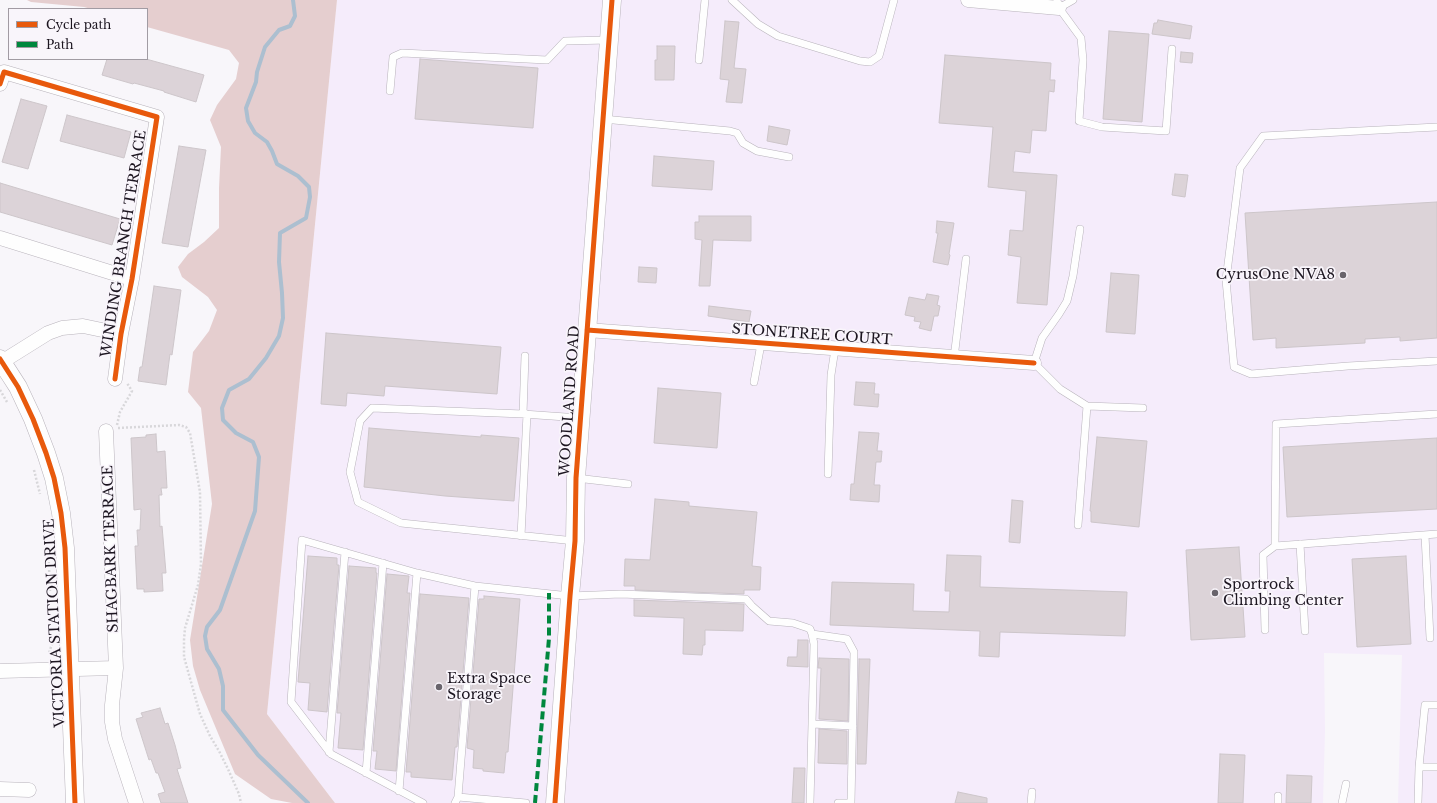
<!DOCTYPE html>
<html>
<head>
<meta charset="utf-8">
<style>
  body { margin:0 }
  #map { position:relative; width:1437px; height:803px; overflow:hidden; background:#f8f6fa; font-family:"Libre Baskerville",serif }
  canvas { display:block }
  .legend { position:absolute; left:8px; top:8px; width:140px; height:52px; box-sizing:border-box; background:#f9f5fb; border:1px solid #a19ba3; margin:0; padding:5px 7px; list-style:none; font-size:12px; color:#1c1520 }
  .legend li { display:flex; align-items:center; gap:8px; height:20px }
  .legend b { width:20px; border:1px solid #a19ba3 }
</style>
</head>
<body>
<div id="map">
<canvas width="1437" height="803"></canvas>
<ul class="legend">
<li><b style="height:5px;background:#e8590c"></b>Cycle path</li>
<li><b style="height:5px;background:#00873e"></b>Path</li>
</ul>
</div>
<script>
const g = document.querySelector('canvas').getContext('2d');
g.lineJoin = 'round';
function paint(path, color) {
  g.fillStyle = color;
  g.fill(path, 'evenodd');
}
function shape(rows) {
  const path = new Path2D();
  for (const r of rows) {
    path.moveTo(r[0], r[1]);
    for (let i = 2; i < r.length; i += 2) path.lineTo(r[i], r[i + 1]);
  }
  return path;
}
function stroke(path, color, width, dash) {
  g.strokeStyle = color;
  g.lineWidth = width;
  g.lineCap = dash ? 'butt' : 'round';
  g.setLineDash(dash || []);
  g.stroke(path);
}
function drawText(font, color, halo, rows, align = 'center') {
  g.font = font + ' "Libre Baskerville",serif';
  g.lineWidth = 3.5;
  g.setLineDash([]);
  g.textBaseline = 'middle';
  g.strokeStyle = halo;
  g.fillStyle = color;
  for (const [text, x, y, turn = 0] of rows) {
    g.save();
    g.translate(x, y);
    g.rotate((+turn || 0) * Math.PI / 180);
    g.textAlign = isNaN(turn) ? turn : align;
    if (halo) g.strokeText(text, 0, 0);
    g.fillText(text, 0, 0);
    g.restore();
  }
}
const built = shape([
  [337,0,1437,0,1437,803,1398,803,1402,655,1324,653,1325,731,1323,803,335,803,267,714]
]);
const forest = shape([
  [27,0,337,0,267,714,335,803,292,803,271,799,235,774,200,690,193,666,190,640,212,504,201,408,188,392,193,352,209,331,217,310,208,297,182,277,178,267,188,254,204,242,219,228,219,188,221,147,210,120,217,105,236,79,239,63,229,50,147,27,147,9,91,9,84,7,31,2]
]);
const stream = shape([
  [293,0,295,16,290,26,279,30,265,47,257,72,256,82,246,108,248,121,255,133,267,142,272,151,277,164,298,176,309,187,310,197,306,218,280,233,279,262,282,293,283,318,279,336,266,358,249,379,229,390,222,408,223,420,236,433,253,442,259,457,255,511,220,610,207,627,205,636,207,649,219,669,223,686,223,710,258,755,308,803]
]);
const building = shape([
  [1158,20,1192,26,1190,39,1152,34,1154,23,1157,23,1158,20],
  [725,21,739,22,734,68,746,69,742,103,726,102,729,80,720,79,725,21],
  [1109,31,1149,34,1142,122,1103,119,1109,31],
  [657,46,675,46,674,80,655,80,655,60,657,60,657,46],
  [1181,52,1193,53,1192,63,1180,62,1181,52],
  [945,55,1051,63,1050,80,1055,80,1054,92,1049,91,1046,131,1032,130,1030,153,1015,151,1013,172,1057,175,1047,305,1017,303,1021,257,1008,255,1010,230,1023,231,1026,191,988,187,993,127,939,123,945,55],
  [107,59,146,59,204,75,196,102,164,92,164,91,134,83,133,84,102,75,107,59],
  [420,59,538,68,533,128,415,119,420,59],
  [21,99,47,106,28,169,2,162,21,99],
  [67,115,131,132,124,158,60,141,67,115],
  [769,126,790,130,787,145,767,141,769,126],
  [179,146,206,150,188,247,162,243,179,146],
  [654,156,714,161,712,190,652,186,654,156],
  [1175,174,1188,175,1185,197,1172,195,1175,174],
  [0,183,120,219,112,245,0,212,0,183],
  [1437,202,1437,338,1400,341,1400,337,1365,339,1365,343,1276,348,1276,338,1253,340,1245,213,1437,202],
  [699,216,751,216,751,241,713,240,710,286,699,286,702,240,695,239,695,222,699,222,699,216],
  [937,221,954,223,949,254,950,255,948,265,933,262,938,233,936,233,937,221],
  [639,267,657,268,656,283,638,282,639,267],
  [1111,273,1139,275,1135,334,1106,332,1111,273],
  [154,286,181,290,172,355,170,354,166,385,138,381,140,367,142,367,154,286],
  [927,294,939,296,937,305,940,306,938,316,934,316,931,331,919,328,921,322,914,321,915,317,905,315,909,297,925,300,927,294],
  [709,306,751,311,749,322,708,316,709,306],
  [326,333,501,347,497,394,385,386,384,396,347,393,346,406,321,404,326,333],
  [856,382,875,383,874,394,879,394,878,407,854,405,856,382],
  [658,388,721,393,717,448,654,443,658,388],
  [369,428,481,437,481,435,519,438,514,501,445,496,364,487,369,428],
  [859,432,879,433,877,451,882,451,881,462,876,462,874,485,880,485,879,502,850,500,851,484,854,484,859,432],
  [156,434,157,452,165,451,167,488,161,488,162,495,159,495,160,527,162,526,166,573,162,573,163,591,144,592,144,589,137,589,135,546,138,546,137,530,140,530,141,509,134,510,131,438,146,437,146,435,156,434],
  [1097,437,1147,441,1139,527,1091,522,1091,511,1090,511,1097,437],
  [1437,438,1437,509,1287,517,1283,447,1437,438],
  [655,499,689,502,689,506,757,512,752,566,761,567,760,590,744,590,744,594,635,590,635,586,624,586,625,559,650,560,655,499],
  [1012,500,1023,501,1020,543,1009,542,1012,500],
  [1239,547,1245,637,1191,640,1186,550,1239,547],
  [947,555,981,556,980,587,1127,592,1125,636,1000,632,999,657,979,656,980,631,830,625,832,582,914,584,913,611,949,612,950,591,945,591,947,555],
  [308,556,337,558,337,565,339,565,327,712,308,710,310,683,298,682,308,556],
  [1406,556,1411,644,1357,647,1352,559,1406,556],
  [349,566,376,568,376,573,377,573,363,750,338,748,341,713,337,713,349,566],
  [387,574,409,576,407,593,410,593,396,771,375,769,377,751,373,751,387,574],
  [420,594,469,598,457,747,455,747,452,780,411,777,411,772,406,772,420,594],
  [484,596,520,599,508,752,506,752,504,773,483,771,483,769,473,768,474,750,467,748,479,599,484,599,484,596],
  [634,600,744,604,743,631,705,630,705,645,703,645,702,655,683,654,684,618,634,616,634,600],
  [798,640,808,640,808,667,787,666,788,657,797,657,798,640],
  [819,658,849,659,848,721,819,719,821,668,818,668,819,658],
  [859,659,870,659,866,764,857,764,859,659],
  [160,708,165,724,168,723,175,745,181,768,177,769,188,803,161,803,158,794,165,792,158,773,156,773,151,759,149,760,136,719,143,717,141,713,160,708],
  [819,729,847,731,847,764,818,763,819,729],
  [1220,754,1245,755,1243,803,1218,803,1220,754],
  [794,768,805,768,804,803,792,803,794,768],
  [1287,775,1312,776,1311,803,1286,803,1287,775],
  [958,792,987,798,987,803,955,803,958,792]
]);
const path = shape([
  [0,390,7,402],
  [117,425,120,412,132,391,127,383],
  [118,428,179,425,186,427,190,433,200,492,201,564,198,585,185,628,184,640,184,657,200,714,210,736,219,751,228,769,239,794,241,803],
  [34,470,40,494],
  [48,542,50,591],
  [52,655,49,653,52,644]
]);
const service = shape([
  [732,0,758,24,778,36,860,61,870,62,879,56,894,0],
  [1057,0,1059,8,1081,38,1083,60,1079,121,1102,127,1166,131,1172,49],
  [1059,8,1073,0],
  [699,60,705,0],
  [390,91,393,57,402,53,547,60,565,41,608,40],
  [603,119,730,131,737,133,743,143,757,151,789,157],
  [1437,127,1263,136,1240,168,1226,280,1234,367,1251,374,1348,366,1437,361],
  [1080,229,1073,276,1067,301,1059,314,1042,338,1034,363,1060,389,1087,406,1143,408],
  [525,356,523,414,372,408,360,421,350,472,358,502,401,523,575,541],
  [954,358,966,259],
  [754,382,761,344],
  [523,414,580,418],
  [1437,414,1276,424,1275,546,1437,534],
  [828,474,831,375,835,349],
  [576,478,628,484],
  [1078,525,1087,406],
  [1425,535,1430,638],
  [521,536,527,414],
  [1300,544,1305,631],
  [1265,630,1263,555,1275,546],
  [812,634,847,639,854,652,851,803],
  [1437,705,1425,705,1419,767,1437,767],
  [812,724,853,726],
  [329,752,345,552],
  [366,773,383,563],
  [399,791,417,573],
  [458,797,526,803],
  [423,803,331,754,291,702,302,540,417,573,475,586,570,596,621,594,746,599,752,606,769,621,793,623,808,628,810,629,812,634,814,644,810,803],
  [455,803,458,797,475,586],
  [838,803,851,803],
  [1031,803,1032,792],
  [1278,803,1278,796],
  [1342,803,1346,784],
  [1418,803,1419,767]
]);
const minor = shape([
  [968,0,1059,8],
  [0,84,4,72,157,117,132,279,121,334,115,379],
  [0,238,132,279],
  [587,330,1034,363],
  [0,363,48,333,62,328,83,326,121,334],
  [106,431,116,668,112,705,112,722,115,739,136,803],
  [0,671,116,668],
  [0,789,29,790]
]);
const tertiary = shape([
  [0,359,18,387,33,419,46,453,54,478,61,513,65,548,75,803],
  [555,803,570,596,575,541,576,478,612,0]
]);
const quiet = shape([
  [535,803,549,638,549,593]
]);
const cycleway = shape([
  [0,84,4,72,157,117,132,279,121,334,115,379],
  [587,330,1034,363],
  [0,359,18,387,33,419,46,453,54,478,61,513,65,548,75,803],
  [555,803,570,596,575,541,576,478,612,0]
]);
const markers = [
  [1343,275,4,"#69646c"],
  [1215,593,4,"#69646c"],
  [439,687,4,"#69646c"]
];
const streetNames = [
  ["WINDING BRANCH TERRACE",124,244,-81],
  ["STONETREE COURT",812,335,4],
  ["WOODLAND ROAD",570,401,-86],
  ["SHAGBARK TERRACE",111,549,-92],
  ["VICTORIA STATION DRIVE",55,623,-93]
];
const poiNames = [
  ["CyrusOne NVA8",1335,275,"right"],
  ["Sportrock",1223,585],
  ["Climbing Center",1223,601],
  ["Extra Space",447,679],
  ["Storage",447,695]
];
paint(built, '#f5ecfb');
paint(forest, '#e5cecf');
stroke(stream, '#acbfd0', 4);
paint(building, '#dcd3d8');
stroke(building, '#cdc6ca', 1);
stroke(service, '#b8b3bb', 8);
stroke(minor, '#b8b3bb', 15);
stroke(tertiary, '#b8b3bb', 19);
stroke(path, '#d8d7da', 2.5, [2, 2]);
stroke(service, '#fefefe', 7);
stroke(minor, '#fefefe', 14);
stroke(tertiary, '#fefefe', 18);
stroke(quiet, '#00873e', 4, [8, 4]);
stroke(cycleway, '#e8590c', 5);
for (const [x, y, r, color] of markers) {
  const dot = new Path2D();
  dot.arc(x, y, r, 0, 2 * Math.PI);
  g.fillStyle = color;
  g.fill(dot);
  stroke(dot, '#f9f5fb', 1.5);
}
drawText('14px', '#1c1520', '#f9f5fb', streetNames);
drawText('14px', '#1c1520', '#f9f5fb', poiNames, 'left');
</script>
</body>
</html>
